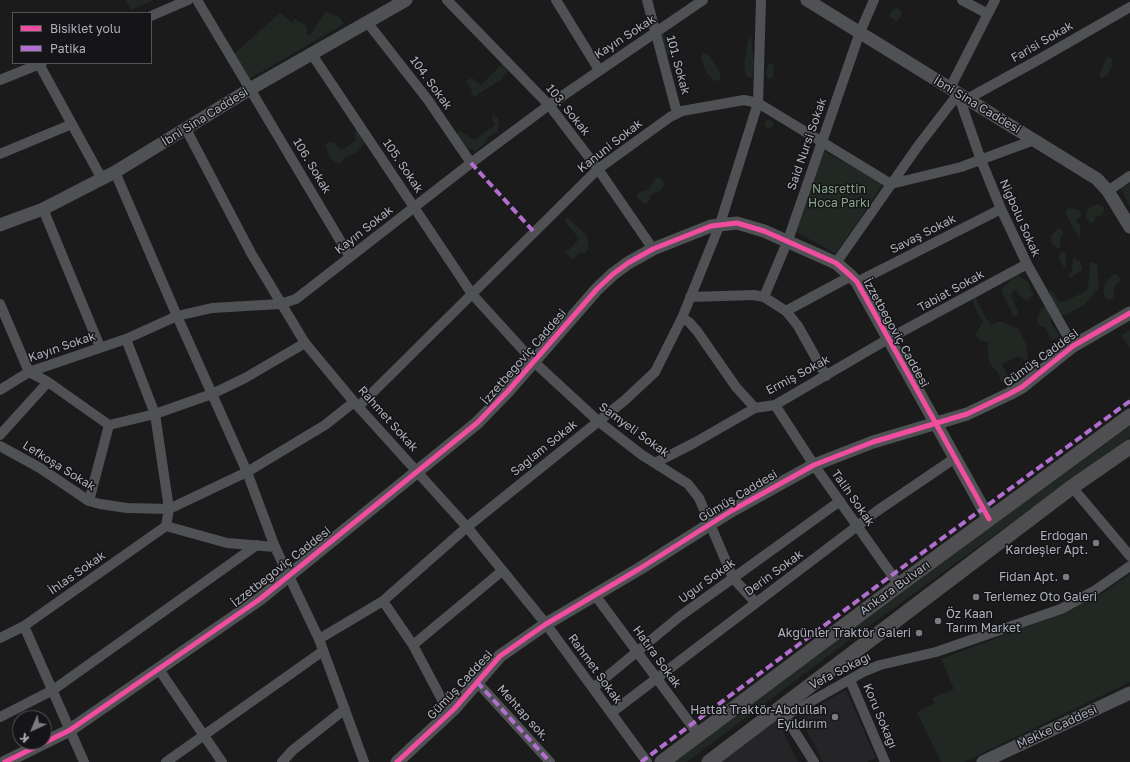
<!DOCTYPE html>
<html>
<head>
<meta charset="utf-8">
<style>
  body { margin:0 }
  #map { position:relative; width:1130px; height:762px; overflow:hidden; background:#1b1b1c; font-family:"Golos Text",sans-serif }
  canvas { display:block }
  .legend { position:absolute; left:12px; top:12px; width:140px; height:52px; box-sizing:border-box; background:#151518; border:1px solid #525359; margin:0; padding:5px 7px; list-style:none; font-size:12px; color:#aeb1bb }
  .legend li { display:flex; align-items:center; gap:8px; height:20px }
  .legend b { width:20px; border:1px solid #525359 }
  .north { position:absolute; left:12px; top:710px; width:40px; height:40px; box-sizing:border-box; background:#151518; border:1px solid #525359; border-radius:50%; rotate:224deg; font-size:11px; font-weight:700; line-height:16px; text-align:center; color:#aeb1bb }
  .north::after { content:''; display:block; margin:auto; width:14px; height:18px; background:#7b7c83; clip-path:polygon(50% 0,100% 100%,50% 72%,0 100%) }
</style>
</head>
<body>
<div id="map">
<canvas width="1130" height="762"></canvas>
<ul class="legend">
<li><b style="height:5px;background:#ef4d9e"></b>Bisiklet yolu</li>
<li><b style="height:5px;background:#b36fd0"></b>Patika</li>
</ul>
<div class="north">K</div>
</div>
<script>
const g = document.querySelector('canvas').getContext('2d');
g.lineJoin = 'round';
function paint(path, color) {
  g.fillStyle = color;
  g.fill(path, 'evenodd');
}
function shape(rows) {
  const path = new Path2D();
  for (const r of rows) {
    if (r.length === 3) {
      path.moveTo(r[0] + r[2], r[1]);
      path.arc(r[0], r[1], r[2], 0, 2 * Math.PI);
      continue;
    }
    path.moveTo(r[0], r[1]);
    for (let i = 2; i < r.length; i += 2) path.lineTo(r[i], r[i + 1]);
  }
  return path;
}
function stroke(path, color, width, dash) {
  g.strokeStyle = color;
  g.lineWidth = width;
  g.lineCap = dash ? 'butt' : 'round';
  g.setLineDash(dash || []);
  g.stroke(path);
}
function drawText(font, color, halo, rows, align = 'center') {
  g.font = font + ' "Golos Text",sans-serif';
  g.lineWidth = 3;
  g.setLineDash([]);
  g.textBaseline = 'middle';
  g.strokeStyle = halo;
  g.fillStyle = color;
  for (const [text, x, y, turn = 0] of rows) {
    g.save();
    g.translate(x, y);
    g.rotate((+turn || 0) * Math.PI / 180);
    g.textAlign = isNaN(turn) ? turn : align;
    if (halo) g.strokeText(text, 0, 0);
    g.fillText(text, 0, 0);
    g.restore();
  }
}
const built = shape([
  [846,690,876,758,867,762,823,762,799,716],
  [776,717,798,762,718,762]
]);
const green = shape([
  [126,0,154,0,131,10],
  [896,8,899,9,901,11,901,16,897,22,889,16,892,10],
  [326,11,340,18,344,24,249,79,234,54,280,13,294,24,293,20,295,19,307,26,307,34,310,36],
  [663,32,665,38,669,45,670,53,667,56,660,33],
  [751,36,754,64,752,77,749,77,746,76,744,63,749,38],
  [703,53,709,55,719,71,721,78,719,81,713,80,706,72,702,61,701,57],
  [1107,57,1112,59,1113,64,1108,74,1102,78,1099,76],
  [504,64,507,71,502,79,474,97,471,93,472,89,466,81,472,78,481,85,501,65],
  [768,64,774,64,773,76,771,79,768,79,766,75],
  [493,114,499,119,498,132,489,136,486,142,476,151,467,148,458,135,458,131,462,132,474,140,495,125,492,117],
  [769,124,4.5],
  [355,131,360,131,365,140,364,144,355,153,344,158,340,164,336,163,329,156,326,145,328,142,334,142,340,149,344,149,356,140],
  [824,151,883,184,836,254,795,231],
  [660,177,665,185,660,191,651,194,649,201,645,204,638,199,637,195,640,192,648,190,655,179],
  [1130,183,1130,206,1121,189],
  [1097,204,1104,207,1104,212,1100,216,1096,216,1093,224,1086,218,1086,214,1088,209],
  [1068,209,1077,209,1080,211,1082,216,1075,220,1080,225,1080,235,1078,236,1065,212],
  [567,217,587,236,589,248,585,253,579,253,573,259,565,253,577,242,578,237,566,223,565,219],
  [1059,228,1062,229,1063,235,1060,238,1060,248,1057,248,1052,244,1051,236],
  [1062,252,1065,253,1066,257,1066,267,1064,267,1058,258],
  [1073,258,1080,261,1082,267,1082,270,1070,278,1069,274,1072,272],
  [1092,262,1097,264,1099,288,1085,304,1066,315,1061,315,1049,294,1050,290,1054,293,1058,302,1062,302,1083,293,1088,288,1090,264],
  [1113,275,1118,275,1120,280,1114,288,1114,297,1109,301,1104,296,1104,287,1107,280],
  [1018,276,1028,281,1033,295,1028,301,1022,298,1016,290,1013,291,1011,295,1017,310,1018,313,1015,316,1013,315,1001,290,1013,278],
  [986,290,985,293,977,296,976,299,985,317,992,325,997,322,1003,322,1014,328,1017,327,1026,344,1028,358,1026,360,1018,357,1002,364,1010,380,1007,383,1001,382,998,372,991,365,988,356,988,342,980,340,975,335,983,322,975,308,972,297],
  [1044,307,1048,309,1050,313,1051,323,1059,335,1057,339,1054,340,1051,340,1045,327,1042,327,1038,323,1037,319,1041,309],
  [1130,330,1130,348,1121,335],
  [1130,426,1130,437,855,636,687,762,674,762,935,567],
  [1130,574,1130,682,964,762,941,762,917,712,935,703,932,698,954,689,941,659,1053,617,1097,597]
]);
const minor = shape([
  [197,0,350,257],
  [447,0,549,105,598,169,653,249],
  [556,0,599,70],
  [647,0,677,113],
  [962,0,988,14],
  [151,16,188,0],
  [367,22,428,100,471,163],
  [311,53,472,294,533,361,598,421,642,455,688,484,699,498,733,578,756,603],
  [39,64,102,179],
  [0,80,42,63],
  [950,88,995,0],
  [958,94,981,160,1001,209,1027,264,1073,346],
  [967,99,1038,60,1130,7],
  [186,129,251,253,305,343,354,402,467,527,546,624,647,762],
  [0,154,72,124],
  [115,172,177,316,247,472,275,547,319,639,364,762],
  [1108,191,1130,176],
  [43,209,100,347],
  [836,263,918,146,958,94],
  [857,282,1001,209],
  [690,297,754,295,764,297,786,311,798,326,826,376],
  [764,297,788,240,860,32,874,0],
  [0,304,29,372,48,382,109,425,155,414,212,394,245,378,305,343],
  [786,311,851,276],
  [682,318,689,322,697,331,736,387,755,408],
  [126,339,155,414,169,509,247,472,325,425,354,402],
  [0,390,29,372,126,339,177,316,212,308,280,304,296,299,471,163,549,105,703,0],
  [775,405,814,465,899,585],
  [359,406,598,169,670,117,682,111,744,100,758,103,891,184,961,167,1034,140],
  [0,435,48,382],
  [0,446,40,468,89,501,100,504,127,508,169,509,166,526,227,543,275,547],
  [655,463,694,443,755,408,775,405,888,339,1027,264],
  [1072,487,1130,556],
  [89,501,109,425],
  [595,595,698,734],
  [383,601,413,645,449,713],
  [24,626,84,762],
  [0,638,24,626,166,526],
  [319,639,383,601,467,527,625,400,655,372,682,318,720,224,758,103,761,0],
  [413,645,502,571],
  [158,668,222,762],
  [850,680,885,762],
  [477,682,550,762],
  [593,688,679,617,840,501],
  [781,710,814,762],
  [611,713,877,511,955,458],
  [785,716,865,671,880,665,936,652,1061,609,1094,591,1130,566],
  [0,717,53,690,257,545],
  [166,762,323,651],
  [282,762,293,750,345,709]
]);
const tertiary = shape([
  [807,0,1097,179,1108,191,1130,227],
  [0,225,43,209,115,172,250,89,406,0],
  [5,762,70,730,260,599,477,423,508,391,597,289,613,274,628,263,653,249,711,226,737,223,764,231,836,263,851,276,857,282,989,519],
  [397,762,454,709,500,656,546,624,639,569,731,511,814,465,873,442,967,414,1009,394,1022,387,1073,346,1130,313],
  [983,762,1130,693]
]);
const secondary = shape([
  [662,762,899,585,1130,416],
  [709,762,1072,487,1130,447]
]);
const quiet = shape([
  [471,163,534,232],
  [477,682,550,762],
  [641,762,892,575,1130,401]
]);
const cycleway = shape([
  [5,762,70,730,260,599,477,423,508,391,597,289,613,274,628,263,653,249,711,226,737,223,764,231,836,263,851,276,857,282,989,519],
  [397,762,454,709,500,656,546,624,639,569,731,511,814,465,873,442,967,414,1009,394,1022,387,1073,346,1130,313]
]);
const markers = [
  [1096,543,4,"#7b7c83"],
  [1066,577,4,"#7b7c83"],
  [976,597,4,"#7b7c83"],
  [938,621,4,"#7b7c83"],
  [919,633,4,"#7b7c83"],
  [835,717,4,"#7b7c83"]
];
const streetNames = [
  ["Kayın Sokak",625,37,-33],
  ["Farisi Sokak",1042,42,-30],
  ["101. Sokak",678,65,75],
  ["104. Sokak",431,83,54],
  ["İbni Sina Caddesi",977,105,31],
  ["103. Sokak",568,110,51],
  ["İbni Sina Caddesi",205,117,-32],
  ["Said Nursi Sokak",807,144,-71],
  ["Kanuni Sokak",610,146,-38],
  ["106. Sokak",312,166,59],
  ["105. Sokak",403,166,56],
  ["Niğbolu Sokak",1020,218,66],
  ["Kayın Sokak",364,230,-38],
  ["Savaş Sokak",923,234,-27],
  ["Tabiat Sokak",951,291,-29],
  ["İzzetbegoviç Caddesi",896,333,61],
  ["Kayın Sokak",62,347,-19],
  ["İzzetbegoviç Caddesi",524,357,-49],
  ["Gümüş Caddesi",1041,358,-36],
  ["Ermiş Sokak",798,375,-28],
  ["Rahmet Sokak",388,419,48],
  ["Samyeli Sokak",634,430,36],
  ["Sağlam Sokak",544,448,-39],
  ["Lefkoşa Sokak",59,466,32],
  ["Gümüş Caddesi",738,496,-31],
  ["Talih Sokak",853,498,55],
  ["İzzetbegoviç Caddesi",281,567,-38],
  ["İhlas Sokak",77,573,-35],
  ["Derin Sokak",774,573,-36],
  ["Uğur Sokak",707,581,-36],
  ["Ankara Bulvarı",895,588,-36],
  ["Hatıra Sokak",657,657,54],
  ["Rahmet Sokak",595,669,54],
  ["Vefa Sokağı",840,671,-27],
  ["Gümüş Caddesi",460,685,-47],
  ["Mehtap sok.",523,713,48],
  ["Koru Sokağı",880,716,67],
  ["Mekke Caddesi",1057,727,-25]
];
const parkNames = [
  ["Nasrettin",839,189],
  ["Hoca Parkı",839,203]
];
const poiNames = [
  ["Erdoğan",1088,536],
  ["Kardeşler Apt.",1088,550],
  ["Fidan Apt.",1058,577],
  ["Terlemez Oto Galeri",984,597,"left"],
  ["Öz Kaan",946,614,"left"],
  ["Tarım Market",946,628,"left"],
  ["Akgünler Traktör Galeri",911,633],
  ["Hattat Traktör-Abdullah",827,710],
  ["Eyıldırım",827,724]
];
paint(built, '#252528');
paint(green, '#212823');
stroke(minor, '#505154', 10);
stroke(tertiary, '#505154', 13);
stroke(secondary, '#4f4f52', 15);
stroke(quiet, '#b36fd0', 4, [8, 4]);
stroke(cycleway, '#ef4d9e', 5);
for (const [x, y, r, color] of markers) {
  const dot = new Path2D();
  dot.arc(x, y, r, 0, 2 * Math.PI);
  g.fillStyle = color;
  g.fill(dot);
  stroke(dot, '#151518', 1.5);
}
drawText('12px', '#aeb1bb', '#151518', streetNames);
drawText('12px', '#86a588', '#151518', parkNames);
drawText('12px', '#aeb1bb', '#151518', poiNames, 'right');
</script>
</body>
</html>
